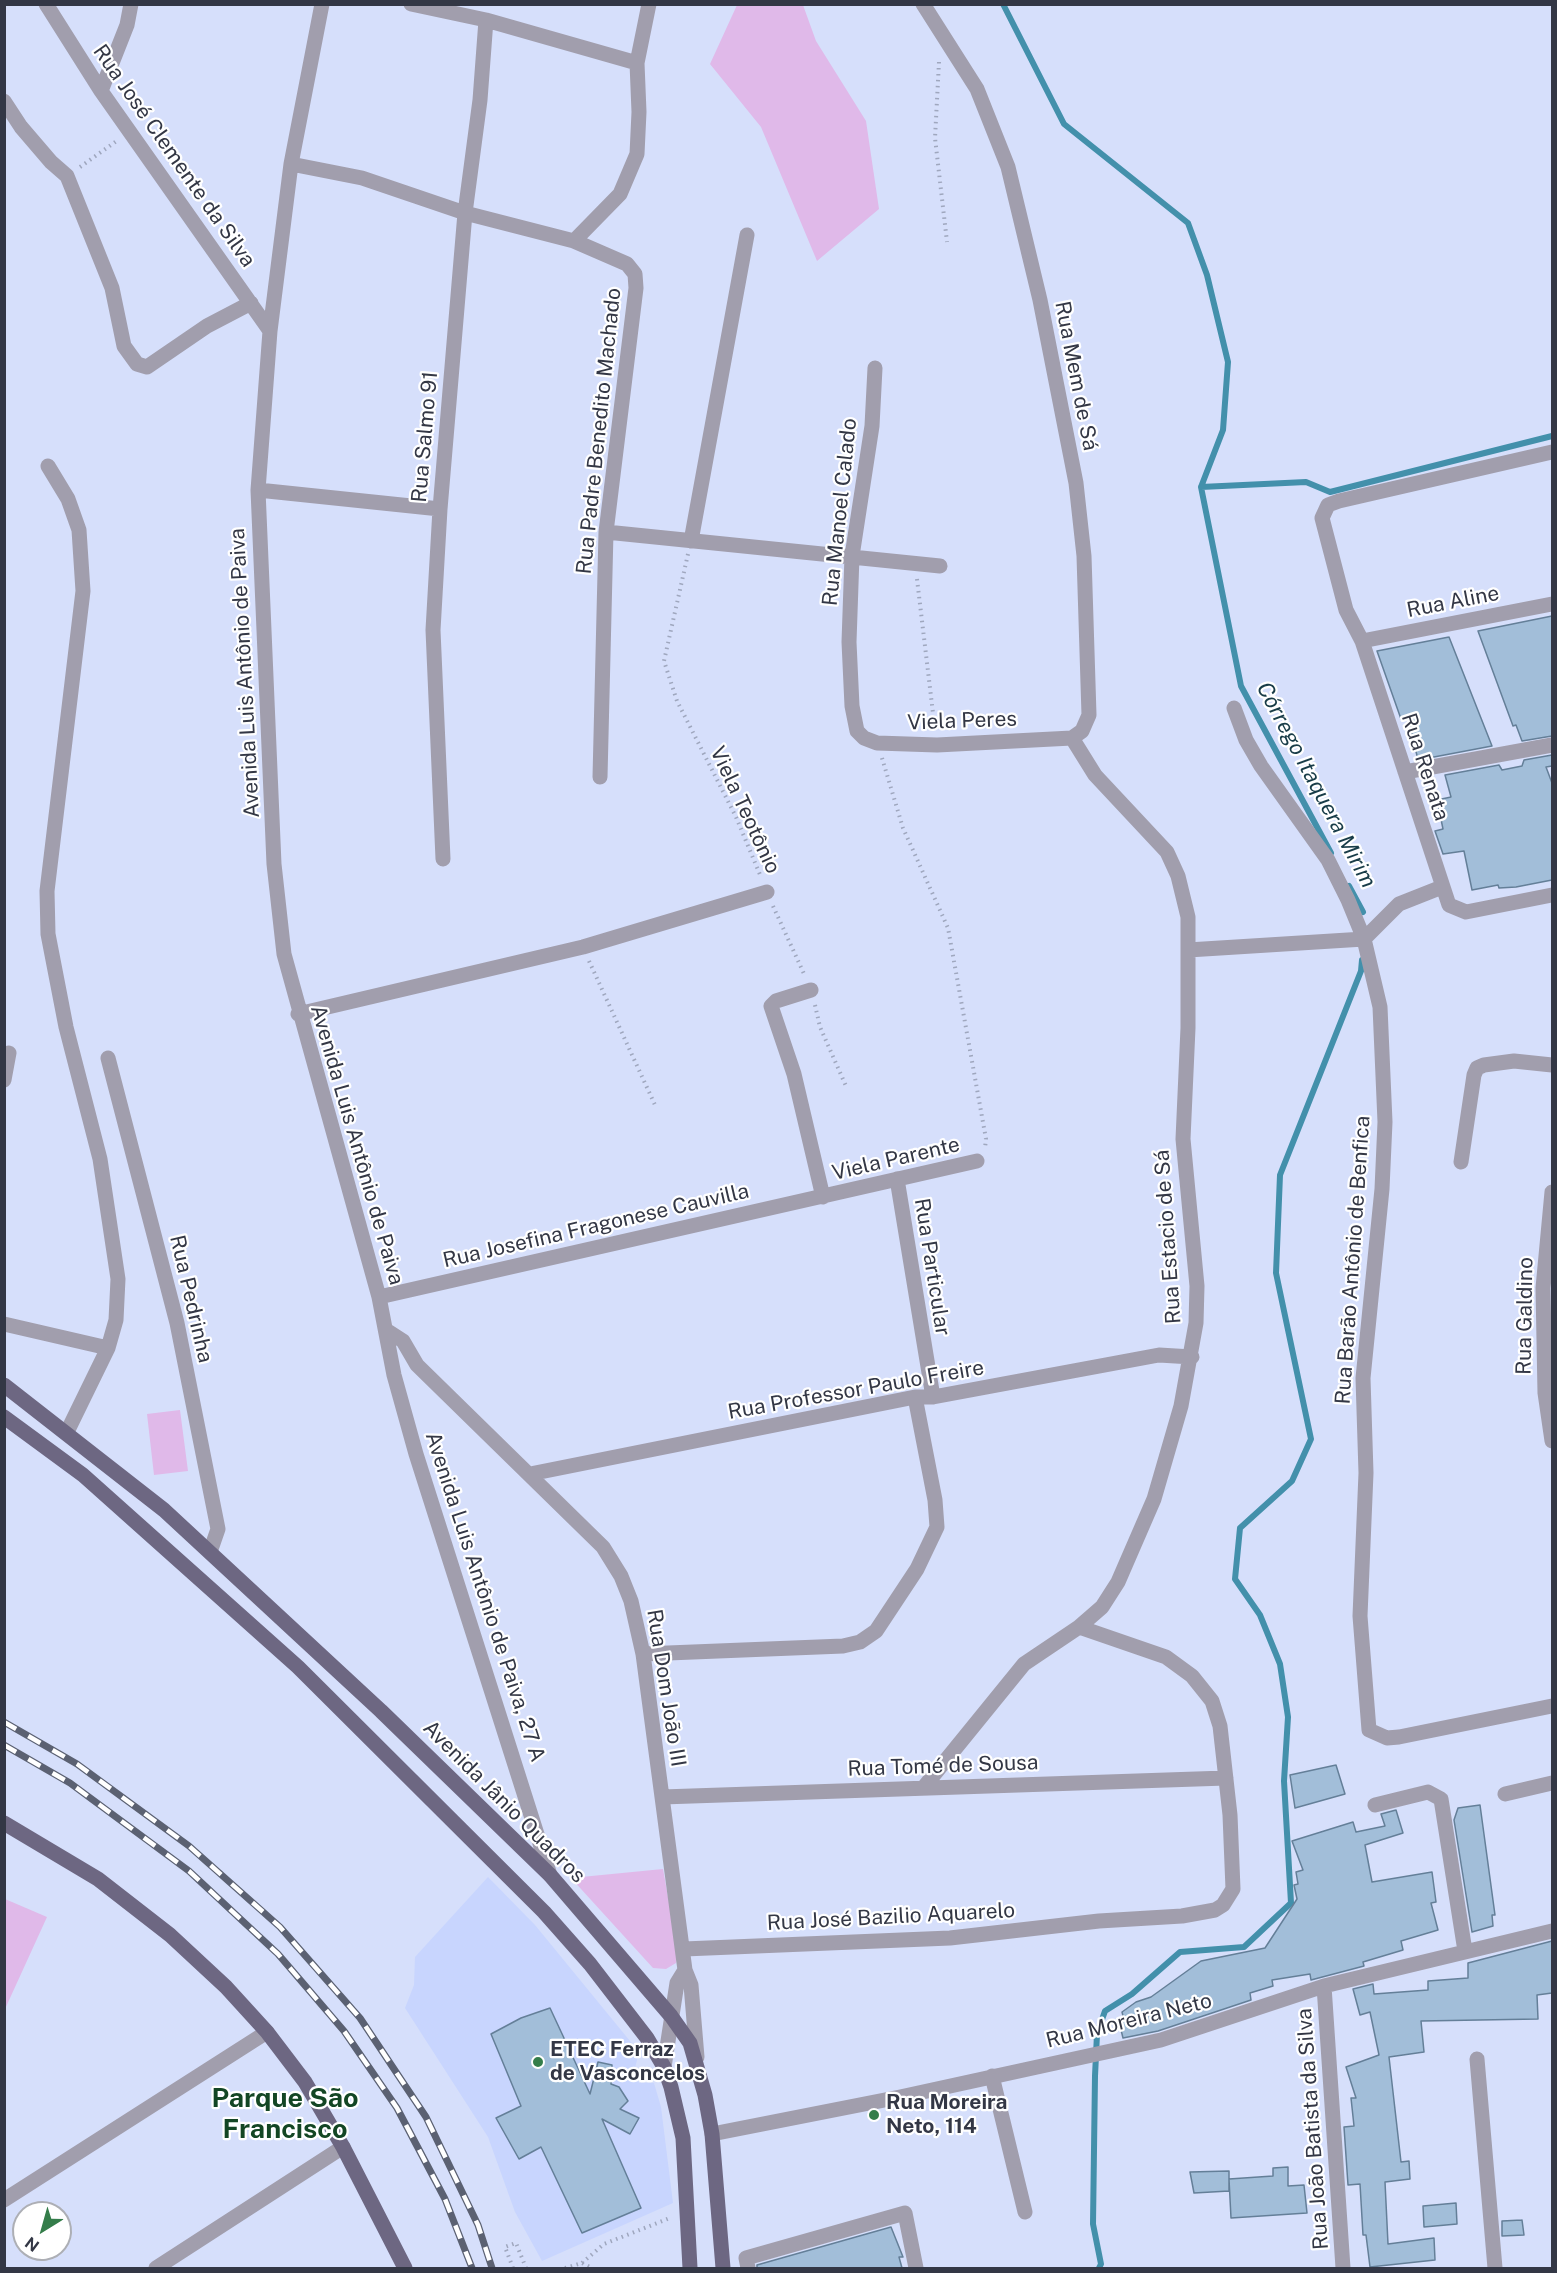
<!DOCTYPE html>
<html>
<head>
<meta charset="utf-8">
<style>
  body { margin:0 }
  #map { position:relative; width:1557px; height:2273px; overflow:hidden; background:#d6dffb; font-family:"Public Sans",sans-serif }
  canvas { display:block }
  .frame { position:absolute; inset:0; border:6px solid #333745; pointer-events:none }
  .north { position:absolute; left:12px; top:2201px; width:60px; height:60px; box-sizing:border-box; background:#fff; border:2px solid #adafb5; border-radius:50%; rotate:217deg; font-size:16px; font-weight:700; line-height:24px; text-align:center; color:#333745 }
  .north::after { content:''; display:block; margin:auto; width:21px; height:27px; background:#347d4a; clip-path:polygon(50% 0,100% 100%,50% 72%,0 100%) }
</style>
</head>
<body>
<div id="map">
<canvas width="1557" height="2273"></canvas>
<div class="frame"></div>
<div class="north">N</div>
</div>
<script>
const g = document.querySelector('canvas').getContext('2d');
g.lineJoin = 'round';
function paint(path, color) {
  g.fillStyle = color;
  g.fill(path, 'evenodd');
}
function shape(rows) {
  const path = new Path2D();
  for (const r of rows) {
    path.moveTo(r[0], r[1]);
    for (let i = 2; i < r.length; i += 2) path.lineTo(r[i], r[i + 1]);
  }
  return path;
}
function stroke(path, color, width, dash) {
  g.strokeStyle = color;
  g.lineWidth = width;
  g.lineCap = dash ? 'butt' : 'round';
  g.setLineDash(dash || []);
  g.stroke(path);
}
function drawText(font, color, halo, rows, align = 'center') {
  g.font = font + ' "Public Sans",sans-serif';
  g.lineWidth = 4.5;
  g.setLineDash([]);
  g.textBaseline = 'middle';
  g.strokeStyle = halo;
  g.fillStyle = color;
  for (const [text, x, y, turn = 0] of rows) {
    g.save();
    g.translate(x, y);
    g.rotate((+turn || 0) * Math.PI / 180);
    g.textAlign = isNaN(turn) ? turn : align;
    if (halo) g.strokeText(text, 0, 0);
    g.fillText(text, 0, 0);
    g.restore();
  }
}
const built = shape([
  [488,1877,535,1925,639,2052,634,2072,639,2083,654,2083,661,2107,673,2203,542,2261,515,2212,488,2137,405,2008,414,1985,415,1957]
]);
const green = shape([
  [737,5,803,5,816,41,866,121,879,209,817,261,761,127,710,64],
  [180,1410,188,1471,154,1475,147,1414],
  [663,1869,678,1953,676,1963,666,1969,653,1968,571,1878],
  [5,1899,47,1917,5,2009]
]);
const stream = shape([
  [1003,4,1064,124,1188,223,1207,275,1228,362,1223,430,1201,487,1241,686,1331,853],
  [1201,487,1306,482,1330,492,1552,436],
  [1349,886,1363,912],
  [1099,2268,1101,2264,1093,2224,1095,2076,1097,2034,1105,2011,1132,1994,1180,1952,1244,1947,1291,1903,1284,1781,1288,1717,1280,1664,1260,1615,1235,1579,1240,1528,1292,1481,1311,1439,1276,1273,1280,1175,1361,971,1362,960]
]);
const building = shape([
  [1552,616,1552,736,1522,741,1516,725,1513,726,1478,631,1552,616],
  [1449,637,1492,746,1418,760,1408,717,1401,719,1377,651,1449,637],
  [1552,755,1552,766,1546,767,1552,783,1552,880,1516,887,1499,888,1498,885,1472,890,1464,851,1443,854,1435,831,1443,829,1437,800,1451,797,1445,775,1499,765,1502,770,1522,766,1524,760,1552,755],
  [1336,1765,1345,1794,1295,1808,1290,1775,1336,1765],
  [1480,1805,1495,1915,1492,1915,1493,1926,1472,1932,1454,1820,1458,1808,1480,1805],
  [1396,1810,1403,1833,1365,1845,1372,1882,1432,1872,1436,1902,1431,1903,1438,1930,1401,1941,1403,1950,1363,1962,1364,1966,1311,1980,1310,1974,1272,1980,1273,1986,1250,1993,1251,2000,1158,2031,1123,2038,1119,2022,1124,2020,1122,2012,1136,2002,1151,1997,1201,1961,1265,1948,1297,1899,1294,1885,1298,1884,1296,1872,1303,1870,1292,1841,1353,1822,1356,1832,1385,1826,1381,1814,1396,1810],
  [1552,1941,1552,1993,1537,1995,1538,2019,1421,2021,1424,2052,1389,2057,1401,2162,1409,2161,1410,2179,1385,2182,1388,2244,1434,2238,1435,2260,1370,2267,1366,2235,1363,2235,1360,2184,1348,2185,1344,2127,1354,2126,1351,2098,1356,2098,1346,2067,1379,2055,1370,2012,1360,2015,1353,1989,1373,1984,1374,1994,1428,1990,1428,1981,1468,1978,1468,1963,1552,1941],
  [550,2008,590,2094,598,2062,612,2065,611,2084,619,2087,628,2101,620,2109,639,2118,630,2134,602,2119,641,2208,582,2233,541,2147,519,2159,496,2118,521,2106,491,2034,521,2018,550,2008],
  [1288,2167,1288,2186,1304,2185,1307,2213,1231,2218,1229,2179,1273,2176,1273,2168,1288,2167],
  [1229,2171,1229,2191,1194,2193,1190,2172,1229,2171],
  [1456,2203,1457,2224,1424,2227,1423,2206,1456,2203],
  [1522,2220,1524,2235,1502,2236,1502,2221,1522,2220],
  [891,2227,903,2257,899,2257,902,2268,757,2268,757,2265,891,2227]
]);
const path = shape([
  [939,62,935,138,947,242],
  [80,167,118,140],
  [688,554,664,661,677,701,736,817,761,877],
  [917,579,935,730],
  [882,758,903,828,948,928,986,1139,985,1148],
  [773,906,805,976],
  [589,961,655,1105],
  [815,1005,820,1027,846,1086],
  [582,2263,604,2244,670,2218],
  [513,2268,505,2247,516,2243,526,2268],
  [565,2268,582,2263,592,2268]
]);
const minor = shape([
  [46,4,101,91,270,331],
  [322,4,291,164,270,331,258,490,274,864,284,954,379,1297,394,1375,416,1454,550,1875],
  [411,4,486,20,637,63],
  [923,4,977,89,1008,167,1040,300,1076,483,1084,556,1089,715,1082,731,1072,738],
  [101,91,127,25,131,4],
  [4,101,21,127,51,162,67,176,112,288,124,346,137,364,147,367,207,326,251,303],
  [291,164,362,178,465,213,574,241,627,264,635,274,636,288,606,532,600,777],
  [574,241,620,194,637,154,639,112,637,63,649,4],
  [875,368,872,426,852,556,849,642,852,706,857,731,864,738,877,743,937,745,1072,738],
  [1552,452,1339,501,1328,505,1322,518,1346,610,1362,641,1449,905,1466,912,1552,895],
  [48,466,68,499,79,530,83,591,47,891,48,934,66,1027,100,1159,118,1279,116,1320,108,1348,67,1432],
  [258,490,440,509],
  [606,532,940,566],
  [691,541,747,235],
  [1362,641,1552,604],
  [1234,708,1246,740,1261,766,1328,860,1348,900,1364,939,1380,1007,1385,1122,1382,1189,1363,1378,1366,1473,1360,1616,1369,1730,1387,1738,1399,1737,1552,1706],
  [1405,772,1552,745],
  [443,859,433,630,440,509,465,213,480,100,486,20],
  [1188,950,1364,939,1399,904,1442,887],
  [811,990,776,1001,771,1006,794,1074,823,1197],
  [298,1014,583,947,767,892],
  [108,1058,177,1323,218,1529,210,1552],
  [4,1080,9,1053],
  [1461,1162,1474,1075,1477,1068,1484,1065,1514,1061,1552,1065],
  [897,1179,933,1397],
  [1552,1192,1543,1288,1545,1393,1552,1441],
  [379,1297,977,1161],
  [4,1324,108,1348],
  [386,1330,403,1341,417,1365,603,1547,621,1576,631,1601,643,1654,685,1970,691,1985,697,2057],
  [530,1474,915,1397,933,1397,1159,1355,1192,1357],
  [643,1654,843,1646,860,1642,876,1631,917,1569,937,1527,935,1500,915,1397],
  [924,1787,1024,1664,1079,1627,1102,1607,1118,1582,1154,1499,1181,1406,1196,1323,1197,1286,1183,1139,1188,1028,1188,917,1178,876,1167,852,1095,775,1072,738],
  [1505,1794,1552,1783],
  [662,1797,1226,1778],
  [1375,1805,1428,1792,1441,1799,1465,1951],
  [684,1949,950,1938,1099,1921,1182,1916,1215,1910,1223,1905,1233,1889,1230,1815,1220,1726,1212,1701,1192,1676,1166,1657,1079,1627],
  [1324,1986,1343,2268],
  [1477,2059,1495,2268],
  [664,2067,677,1983,685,1970],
  [992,2076,1025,2212],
  [712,2134,900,2097,1161,2040,1324,1986,1552,1931],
  [4,2200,267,2032],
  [156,2268,343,2147],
  [748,2268,746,2258,905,2213,916,2268]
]);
const major = shape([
  [4,1385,164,1510,381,1711,550,1875,671,2016,690,2043,705,2095,712,2134,723,2268],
  [4,1417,83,1475,298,1667,544,1912,590,1964,647,2038,664,2067,671,2087,683,2138,690,2268],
  [4,1823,98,1879,170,1935,226,1987,267,2032,305,2082,343,2147,405,2268]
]);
const rail = shape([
  [4,1722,77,1764,189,1846,280,1927,360,2018,426,2117,478,2225,492,2268],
  [4,1745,70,1783,189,1871,278,1954,344,2031,397,2108,445,2199,472,2268]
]);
const markers = [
  [538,2062,6,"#347d4a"],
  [874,2115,6,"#347d4a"]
];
const streetNames = [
  ["Rua José Clemente da Silva",174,156,55],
  ["Rua Mem de Sá",1076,376,79],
  ["Rua Padre Benedito Machado",599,431,-84],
  ["Rua Salmo 91",425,437,-85],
  ["Rua Manoel Calado",840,512,-84],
  ["Rua Aline",1453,602,-11],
  ["Avenida Luis Antônio de Paiva",245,673,-93],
  ["Viela Peres",962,721,-2],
  ["Rua Renata",1425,767,72],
  ["Viela Teotônio",745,810,65],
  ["Avenida Luis Antônio de Paiva",357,1145,74],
  ["Viela Parente",896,1159,-13],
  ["Rua Josefina Fragonese Cauvilla",596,1226,-13],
  ["Rua Estacio de Sá",1168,1237,-94],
  ["Rua Barão Antônio de Benfica",1353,1260,-86],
  ["Rua Particular",932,1267,81],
  ["Rua Pedrinha",191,1299,77],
  ["Rua Galdino",1525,1316,-89],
  ["Rua Professor Paulo Freire",856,1390,-10],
  ["Avenida Luis Antônio de Paiva, 27 A",485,1597,72],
  ["Rua Dom João III",666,1688,81],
  ["Rua Tomé de Sousa",943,1766,-2],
  ["Avenida Jânio Quadros",504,1802,45],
  ["Rua José Bazilio Aquarelo",891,1917,-3],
  ["Rua Moreira Neto",1129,2021,-14],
  ["Rua João Batista da Silva",1313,2129,-94]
];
const poiNames = [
  ["ETEC Ferraz",550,2050],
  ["de Vasconcelos",550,2074],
  ["Rua Moreira",886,2103],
  ["Neto, 114",886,2127]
];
const waterNames = [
  ["Córrego Itaquera Mirim",1316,785,62]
];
const districtNames = [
  ["Parque São",285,2099],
  ["Francisco",285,2130]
];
paint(built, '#c8d5fe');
paint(green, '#e0b9e9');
stroke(stream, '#4390ab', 6);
paint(building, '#a2bed9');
stroke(building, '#647f98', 1.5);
stroke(path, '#9fa7be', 4, [1.5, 4.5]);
stroke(minor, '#a19ead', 15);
stroke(major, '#6d6782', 15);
stroke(rail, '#5b6172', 7);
stroke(rail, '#fff', 4.5, [14]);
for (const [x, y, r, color] of markers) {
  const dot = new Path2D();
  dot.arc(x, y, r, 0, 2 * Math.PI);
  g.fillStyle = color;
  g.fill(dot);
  stroke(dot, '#fff', 2);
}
drawText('21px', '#333745', '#fff', streetNames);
drawText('bold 21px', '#333745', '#fff', poiNames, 'left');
drawText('italic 22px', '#183c48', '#fff', waterNames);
drawText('bold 27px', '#134624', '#fff', districtNames);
</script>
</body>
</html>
